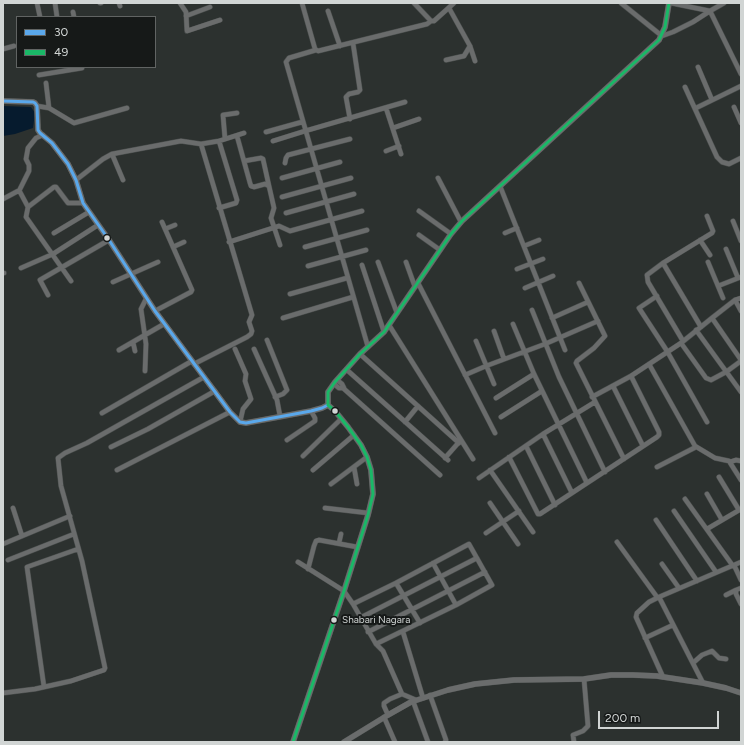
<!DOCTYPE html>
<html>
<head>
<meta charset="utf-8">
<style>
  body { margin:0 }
  #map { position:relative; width:744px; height:745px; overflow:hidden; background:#2c312f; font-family:Figtree,sans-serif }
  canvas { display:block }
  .frame { position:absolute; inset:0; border:4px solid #d1d5d4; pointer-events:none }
  .legend { position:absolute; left:16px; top:16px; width:140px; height:52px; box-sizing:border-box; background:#161918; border:1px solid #616463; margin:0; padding:5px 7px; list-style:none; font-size:12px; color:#d1d5d4 }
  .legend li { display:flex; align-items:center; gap:8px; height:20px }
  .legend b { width:20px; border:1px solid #616463 }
  .scale { position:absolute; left:598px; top:711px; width:121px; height:18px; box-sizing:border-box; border:2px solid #d1d5d4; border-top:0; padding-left:5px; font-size:12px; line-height:14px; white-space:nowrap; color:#d1d5d4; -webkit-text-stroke:3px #161918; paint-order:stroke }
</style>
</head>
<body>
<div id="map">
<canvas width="744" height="745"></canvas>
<div class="frame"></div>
<ul class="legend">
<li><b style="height:5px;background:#5aa8eb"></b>30</li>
<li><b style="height:5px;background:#1ab867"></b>49</li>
</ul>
<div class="scale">200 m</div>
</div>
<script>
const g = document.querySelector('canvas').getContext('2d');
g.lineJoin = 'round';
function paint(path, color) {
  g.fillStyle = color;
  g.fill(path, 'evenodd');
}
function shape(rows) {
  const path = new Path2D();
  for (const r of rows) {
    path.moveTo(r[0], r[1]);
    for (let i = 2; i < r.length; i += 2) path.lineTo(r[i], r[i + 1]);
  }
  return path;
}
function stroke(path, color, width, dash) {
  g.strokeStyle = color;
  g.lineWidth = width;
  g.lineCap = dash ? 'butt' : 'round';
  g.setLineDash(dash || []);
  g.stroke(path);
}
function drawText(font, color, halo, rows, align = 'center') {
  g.font = font + ' Figtree,sans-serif';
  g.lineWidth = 4;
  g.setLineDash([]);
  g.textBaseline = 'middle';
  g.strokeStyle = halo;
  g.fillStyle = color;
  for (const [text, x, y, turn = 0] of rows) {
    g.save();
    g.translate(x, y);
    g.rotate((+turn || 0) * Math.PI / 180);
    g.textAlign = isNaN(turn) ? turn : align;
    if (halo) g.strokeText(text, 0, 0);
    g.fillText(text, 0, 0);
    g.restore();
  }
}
const water = shape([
  [3,106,31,107,35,113,33,128,15,134,3,136]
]);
const minor = shape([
  [37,3,40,17],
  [55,3,57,17],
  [100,3,101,3],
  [119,3,120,6],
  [180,3,186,12,187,31,220,20],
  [302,3,315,49,318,51,427,24,431,21],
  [414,3,431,21,434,21,454,3],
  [621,3,662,36,673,32,693,22,710,11,724,3],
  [671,3,710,11,741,74],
  [449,8,470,46,475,61],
  [328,11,340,46],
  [73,12,74,17],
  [186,16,210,7],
  [3,49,14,46],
  [316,50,289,58,286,62,368,347],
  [446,60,464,56,470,46],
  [698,67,712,100],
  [39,75,82,68],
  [46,83,49,108],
  [685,87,717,157,722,162,729,164,741,158],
  [37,106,49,108,74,123,127,108],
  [734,107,741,123],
  [386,108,401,154],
  [696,108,741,86],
  [350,119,346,97,349,94,358,92,360,90,353,43],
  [393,128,419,119],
  [266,132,302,122],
  [237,136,250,183,251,186,254,187,265,184,269,186,274,208,271,218,280,245],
  [225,139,223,115,237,113],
  [219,141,237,200,236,203,219,208],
  [273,141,305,131,405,102],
  [386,151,399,146],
  [112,154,123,180],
  [244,161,261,158,263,159,269,186],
  [285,163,286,158,288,155,350,139],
  [282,178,340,162],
  [438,178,461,222],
  [76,180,103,159,112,154,181,141,201,144,219,141,244,133],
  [500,186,565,350],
  [19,191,29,171,29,165,26,159,28,148,36,138,43,135],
  [282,197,351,178],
  [3,199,18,191,20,192,28,207,26,217,71,281],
  [28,207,54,187,56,187,68,203,83,203],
  [419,211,451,234],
  [286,213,354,194],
  [733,221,741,241],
  [165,229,175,225],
  [54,233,89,212],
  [505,233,517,228],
  [419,235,440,250],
  [700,240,710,255],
  [229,242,279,226,290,231,362,211],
  [524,246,539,240],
  [173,247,184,242],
  [305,247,367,230],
  [726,249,738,278],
  [378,262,397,313],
  [406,262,415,287],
  [708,262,723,298],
  [663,263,647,275,648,282,683,341],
  [362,265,384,332],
  [308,266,366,250],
  [21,268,53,254,98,225],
  [517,269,543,259],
  [3,273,4,273],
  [113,282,158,262],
  [418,283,495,433],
  [579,283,605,336,594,348,577,361,576,363,624,459],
  [718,286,741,277],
  [525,288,553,276],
  [290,294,347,278],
  [48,295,40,280,109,240],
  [657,296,639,308,667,351,707,422],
  [735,300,741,311],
  [532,310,559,377,605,472],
  [155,311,191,292,192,290,162,222],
  [283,318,353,297],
  [552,318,588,302],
  [712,318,741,360],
  [513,324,534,374,587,483],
  [389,325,473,459],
  [701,327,663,263,712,233,713,231,707,216],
  [696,330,741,392],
  [494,331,504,359],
  [267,340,287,390,283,394,275,397],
  [476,341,494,384],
  [133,342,135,351],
  [681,343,706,378,711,380,726,372,741,361],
  [235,349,246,374,245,381,251,399,243,409,240,422],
  [254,349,277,400,280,416],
  [119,350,164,324],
  [360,354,459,443],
  [194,364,247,337,251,334,252,331,249,322,252,315,201,144],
  [649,364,695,446,715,458,729,461,741,480],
  [347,370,448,460],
  [145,371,146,344,141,309,146,299],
  [465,375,486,366,545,344,598,321],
  [334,384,339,388,344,388,342,384,337,380],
  [613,386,643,446],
  [343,388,440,475],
  [592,397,631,376,681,343,712,318,735,300,741,298],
  [496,398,534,374],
  [102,413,192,361],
  [501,417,542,391],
  [405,422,418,406],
  [543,434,572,493],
  [287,440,315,421,315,418,311,411],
  [526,446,555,505],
  [111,447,148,429,215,391],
  [303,456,341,419],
  [509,457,538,514,540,514,657,437,659,435,659,432,631,376],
  [445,458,460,441],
  [730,462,736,460,741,461],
  [354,467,357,484],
  [657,467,696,447],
  [117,470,230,412],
  [313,470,354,435],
  [490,470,533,532],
  [719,477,739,510],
  [479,478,543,434,595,402],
  [331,484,367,457],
  [707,494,722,520],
  [685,499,733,566],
  [490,503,518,544],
  [13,508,22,536],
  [325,508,368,513],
  [674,511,716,572],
  [656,520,697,581],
  [707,529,741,509],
  [486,533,519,511],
  [617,542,657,597],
  [339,543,341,534],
  [3,544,70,516],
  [8,560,74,534],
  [298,562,344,591,353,604,376,644,456,605,492,585,469,544,396,583,353,604],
  [433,563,456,605],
  [662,564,679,588],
  [734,565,741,580],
  [308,569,314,546,316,541,319,540,357,547],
  [396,583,420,623],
  [741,588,736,590,736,594,741,604],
  [726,595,736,590],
  [659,597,703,683],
  [360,618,477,558],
  [368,632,485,572],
  [403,632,423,698],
  [645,638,673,625],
  [376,644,383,651,402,694,416,700],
  [693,663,702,655,712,651,719,658,726,659],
  [663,677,636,617,637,613,649,602,659,597,741,562],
  [44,687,27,567,78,549],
  [3,693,35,689,71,681,104,670,105,668,82,561,61,486,58,458,65,453,87,443,204,377],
  [430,695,446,740,445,742],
  [413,701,428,742],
  [388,715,384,706,384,703,390,699,402,694],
  [384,717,395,742],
  [574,742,573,735,583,731,588,726,584,679]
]);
const tertiary = shape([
  [3,101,33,102,35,103,37,106,38,130,40,133,52,143,68,164,76,180,83,203,109,240,155,311,230,412,240,422,246,423,311,411,322,408,328,405],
  [293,742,344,591,368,515,373,494,371,470,367,457,361,445,348,427,335,411,328,405,328,392,335,382,360,354,384,332,451,234,462,221,659,40,665,27,669,3],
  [344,742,388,715,411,702,448,690,475,684,514,680,584,679,611,675,633,675,657,676,703,683,726,688,741,693]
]);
const bus1 = shape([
  [3,101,33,102,35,103,37,106,38,130,40,133,52,143,68,164,76,180,83,203,109,240,155,311,230,412,240,422,246,423,311,411,322,408,328,405]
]);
const bus2 = shape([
  [293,742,344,591,368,515,373,494,371,470,367,457,361,445,348,427,335,411,328,405,328,392,335,382,360,354,384,332,451,234,462,221,659,40,665,27,669,3]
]);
const markers = [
  [107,238,3.5,"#d1d5d4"],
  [335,411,3.5,"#d1d5d4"],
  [334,620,3.5,"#d1d5d4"]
];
const busNames = [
  ["Shabari Nagara",342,620]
];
paint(water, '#061b2e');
stroke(minor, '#4a4e4d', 5.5);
stroke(tertiary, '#4a4e4d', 6);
stroke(minor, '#6a6c6c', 4.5);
stroke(tertiary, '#6a6c6c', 5.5);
stroke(bus1, '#5aa8eb', 3);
stroke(bus2, '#1ab867', 3);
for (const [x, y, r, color] of markers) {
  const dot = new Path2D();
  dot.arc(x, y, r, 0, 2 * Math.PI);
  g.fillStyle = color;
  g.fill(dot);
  stroke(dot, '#161918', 1.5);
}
drawText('10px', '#d1d5d4', '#161918', busNames, 'left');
</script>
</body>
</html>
